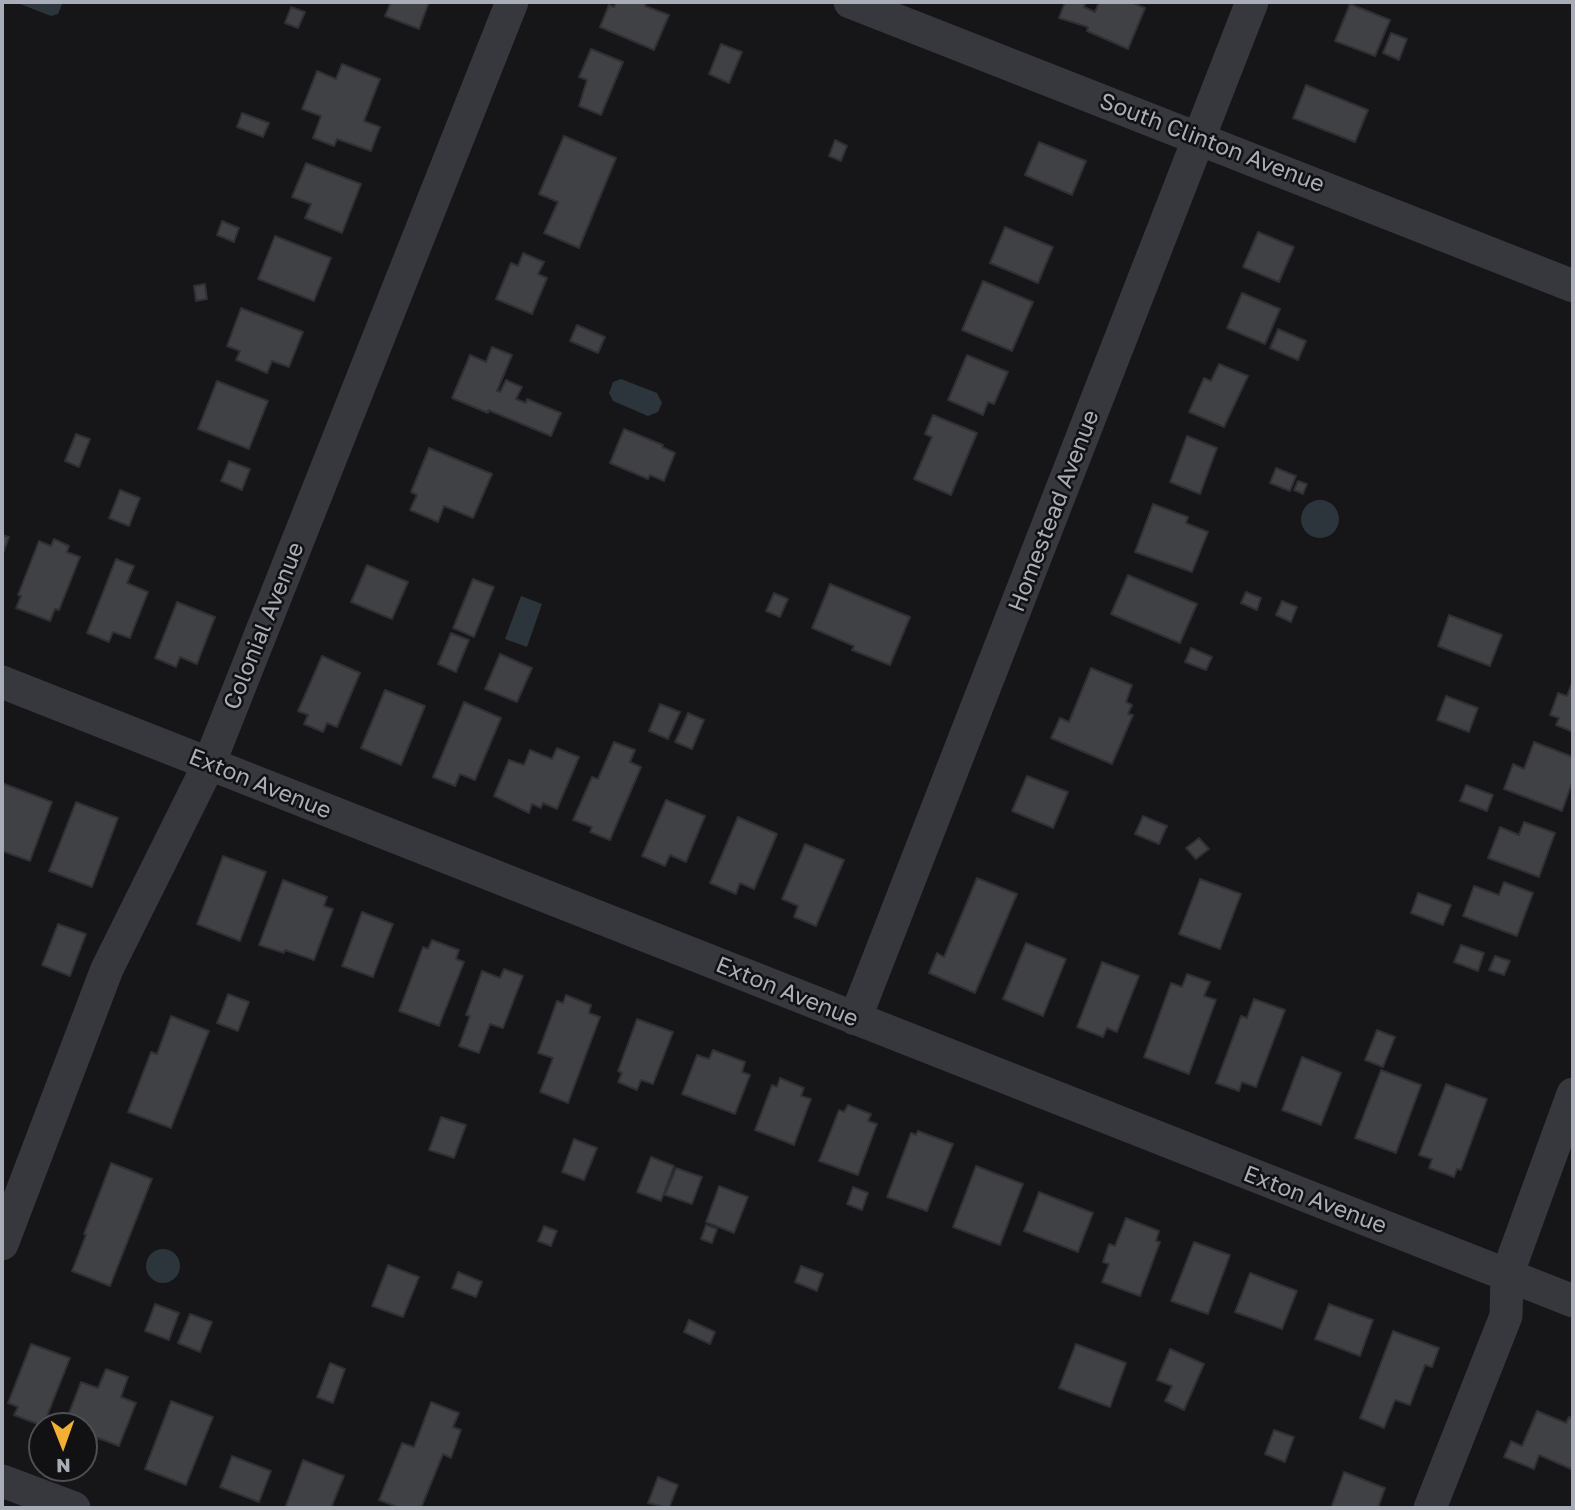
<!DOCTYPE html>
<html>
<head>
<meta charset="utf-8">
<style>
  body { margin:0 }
  #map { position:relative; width:1575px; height:1510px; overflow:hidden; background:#161618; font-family:"Golos Text",sans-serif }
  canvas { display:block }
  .frame { position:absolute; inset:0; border:4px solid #a8adb8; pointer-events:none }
  .north { position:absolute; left:28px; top:1412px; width:70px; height:70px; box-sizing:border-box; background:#111113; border:2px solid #4d4f55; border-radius:50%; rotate:179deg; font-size:19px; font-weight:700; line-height:28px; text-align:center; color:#a8adb8 }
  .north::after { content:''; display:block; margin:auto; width:24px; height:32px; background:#f2b134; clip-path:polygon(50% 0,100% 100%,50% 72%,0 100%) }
</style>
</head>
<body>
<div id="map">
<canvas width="1575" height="1510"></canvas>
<div class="frame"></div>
<div class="north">N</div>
</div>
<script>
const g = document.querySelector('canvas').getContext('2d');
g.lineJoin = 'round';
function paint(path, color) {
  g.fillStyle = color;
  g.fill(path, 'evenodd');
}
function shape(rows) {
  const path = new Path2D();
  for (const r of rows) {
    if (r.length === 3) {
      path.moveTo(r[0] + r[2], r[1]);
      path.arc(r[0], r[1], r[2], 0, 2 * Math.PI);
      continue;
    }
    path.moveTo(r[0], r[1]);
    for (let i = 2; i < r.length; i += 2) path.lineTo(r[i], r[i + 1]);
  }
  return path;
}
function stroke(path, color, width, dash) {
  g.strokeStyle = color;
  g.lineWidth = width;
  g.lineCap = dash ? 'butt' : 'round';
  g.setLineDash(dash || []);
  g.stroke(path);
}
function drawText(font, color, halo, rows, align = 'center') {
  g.font = font + ' "Golos Text",sans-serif';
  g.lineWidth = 5;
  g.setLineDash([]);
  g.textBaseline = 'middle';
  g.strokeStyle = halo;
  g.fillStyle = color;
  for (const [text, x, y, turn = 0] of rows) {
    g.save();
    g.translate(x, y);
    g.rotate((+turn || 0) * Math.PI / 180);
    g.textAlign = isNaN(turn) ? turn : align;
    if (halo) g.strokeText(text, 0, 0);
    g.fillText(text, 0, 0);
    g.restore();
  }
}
const water = shape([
  [15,2,61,2,62,4,58,14,51,16],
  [621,379,657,393,662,403,658,412,648,416,613,401,609,393,613,382],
  [1320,519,19],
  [521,596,542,604,527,647,505,639],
  [163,1266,17]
]);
const building = shape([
  [391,2,429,2,419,29,385,16,391,2],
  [616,2,647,2,645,6,669,15,654,50,600,27,609,5,614,7,616,2],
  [1065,2,1086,2,1084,7,1095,12,1099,2,1130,2,1145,8,1128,49,1087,31,1088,27,1059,18,1065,2],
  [1350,4,1390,20,1375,56,1335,41,1350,4],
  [291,7,305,12,298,28,285,23,291,7],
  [1391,33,1407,39,1399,60,1383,53,1391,33],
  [721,44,742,52,729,83,709,74,721,44],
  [591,49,623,62,601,115,579,106,587,80,579,77,591,49],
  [342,64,380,79,364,121,380,127,371,151,337,139,334,146,313,138,321,116,302,109,317,71,336,79,342,64],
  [1306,85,1368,110,1355,142,1293,118,1306,85],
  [242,113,269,123,263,137,237,127,242,113],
  [564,136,616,158,579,248,544,233,558,202,539,194,564,136],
  [835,140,847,146,841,161,829,156,835,140],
  [1039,142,1086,161,1072,195,1025,175,1039,142],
  [306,163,361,184,342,233,305,218,311,204,292,197,306,163],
  [222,221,239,228,234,242,217,235,222,221],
  [1005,227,1053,247,1038,283,990,263,1005,227],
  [1258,232,1294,247,1279,282,1243,267,1258,232],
  [275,236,331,258,314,301,258,279,275,236],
  [523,253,544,262,538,274,547,278,532,314,496,299,511,263,518,266,523,253],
  [983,281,1033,302,1012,351,962,330,983,281],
  [205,284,207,299,196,301,194,286,205,284],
  [1242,293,1280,309,1265,344,1227,328,1242,293],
  [241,308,303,332,289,367,272,361,267,373,236,360,240,351,227,346,241,308],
  [577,325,605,337,598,353,570,341,577,325],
  [1278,329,1306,341,1298,360,1270,348,1278,329],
  [492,347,512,355,497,391,500,392,506,380,522,387,516,399,526,403,527,399,561,413,551,436,488,410,488,413,452,398,470,355,486,362,492,347],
  [967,355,1008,372,994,404,988,402,983,415,948,400,967,355],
  [1219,364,1248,376,1224,427,1189,412,1204,378,1211,381,1219,364],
  [217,381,268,401,249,449,198,429,217,381],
  [933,415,977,433,951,495,914,479,932,437,925,434,933,415],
  [624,429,663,445,662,447,675,453,664,481,650,475,648,479,610,463,624,429],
  [76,434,90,439,79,467,65,461,76,434],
  [1187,436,1217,448,1200,494,1170,482,1187,436],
  [429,448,492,474,473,518,444,506,438,522,410,510,417,495,411,492,429,448],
  [229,461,250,469,242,490,221,481,229,461],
  [1276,468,1296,476,1290,491,1270,483,1276,468],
  [1298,481,1307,484,1303,494,1294,490,1298,481],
  [120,490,140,498,129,526,109,518,120,490],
  [1153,504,1188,517,1186,523,1208,532,1192,572,1135,552,1153,504],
  [2,535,9,537,2,556,2,535],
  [54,539,69,546,67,552,80,557,59,610,55,609,50,621,16,608,21,596,18,595,39,541,51,546,54,539],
  [116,559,134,566,127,583,148,592,130,638,113,632,109,642,87,633,116,559],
  [367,565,408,582,392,619,351,602,367,565],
  [1128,575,1197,604,1180,643,1111,614,1128,575],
  [473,579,494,587,474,637,453,628,473,579],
  [830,584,910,617,890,665,852,650,854,646,812,628,830,584],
  [1246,592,1261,598,1257,610,1241,603,1246,592],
  [774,593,788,599,780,617,766,611,774,593],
  [1282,601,1297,607,1291,622,1276,615,1282,601],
  [177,602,215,617,197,664,180,657,176,667,155,658,177,602],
  [1449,615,1502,635,1490,666,1438,646,1449,615],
  [451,633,469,640,456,672,438,664,451,633],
  [1191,648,1212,657,1206,670,1185,662,1191,648],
  [500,654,532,668,517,702,485,689,500,654],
  [322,656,360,673,337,727,327,723,323,732,304,724,308,715,298,711,322,656],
  [1091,668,1132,685,1126,702,1132,705,1128,714,1133,715,1112,764,1051,738,1060,718,1069,722,1091,668],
  [1573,680,1573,732,1556,725,1559,718,1550,715,1558,693,1567,696,1573,680],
  [385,690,425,706,401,765,361,748,385,690],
  [1446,696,1478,708,1469,732,1437,720,1446,696],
  [464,702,501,718,475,780,460,774,455,786,433,777,464,702],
  [660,704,680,712,668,739,649,731,660,704],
  [688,713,704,720,692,749,675,742,688,713],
  [614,742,635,750,630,762,641,767,610,840,590,832,592,827,573,820,592,777,598,779,614,742],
  [1534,742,1573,757,1573,780,1562,811,1504,789,1513,764,1524,769,1534,742],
  [557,748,579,757,557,809,543,803,541,808,532,804,529,813,494,796,509,760,524,765,530,750,552,759,557,748],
  [1027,776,1068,792,1053,828,1012,811,1027,776],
  [2,783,52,802,30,861,2,851,2,783],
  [1466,785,1493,795,1487,811,1460,801,1466,785],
  [666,800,705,816,686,862,670,855,665,866,642,856,666,800],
  [76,802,118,818,92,887,49,871,76,802],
  [1143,816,1167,826,1159,844,1135,834,1143,816],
  [738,817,777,834,754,889,740,883,736,894,710,883,738,817],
  [1524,822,1555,833,1539,877,1488,858,1500,827,1519,835,1524,822],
  [1199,838,1209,849,1196,859,1186,848,1199,838],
  [805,844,844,860,816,926,794,917,798,906,782,899,805,844],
  [223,856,266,872,240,941,197,924,223,856],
  [977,878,1017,894,975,993,929,973,937,953,944,957,977,878],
  [1200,879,1241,894,1220,949,1179,934,1200,879],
  [283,880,327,897,324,906,333,909,314,960,285,950,284,953,259,945,283,880],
  [1504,882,1533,893,1517,936,1463,916,1474,886,1499,895,1504,882],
  [1418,893,1451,905,1443,925,1411,913,1418,893],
  [362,912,393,924,373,977,342,966,362,912],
  [58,924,86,934,70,976,42,965,58,924],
  [432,940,459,950,456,959,464,962,439,1026,399,1011,423,947,428,949,432,940],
  [1026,943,1066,959,1043,1016,1003,999,1026,943],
  [1461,945,1484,953,1478,971,1454,962,1461,945],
  [1495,956,1510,961,1504,975,1489,970,1495,956],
  [1102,962,1139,976,1117,1032,1107,1028,1103,1037,1077,1027,1102,962],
  [504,969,523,976,503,1028,490,1024,479,1053,459,1046,470,1016,466,1015,482,971,500,978,504,969],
  [1187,974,1210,982,1204,996,1216,1000,1189,1074,1144,1057,1171,983,1182,987,1187,974],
  [228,994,249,1002,238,1031,217,1023,228,994],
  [566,995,591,1005,589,1013,600,1017,568,1103,540,1092,553,1058,538,1053,557,1001,563,1003,566,995],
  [1254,999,1285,1010,1256,1087,1242,1082,1239,1091,1216,1083,1241,1016,1247,1018,1254,999],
  [171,1016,209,1031,171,1128,128,1112,151,1052,157,1054,171,1016],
  [637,1019,673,1032,653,1084,641,1080,637,1090,618,1082,622,1073,618,1071,637,1019],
  [1377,1030,1395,1037,1383,1067,1365,1060,1377,1030],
  [713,1050,745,1062,742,1072,750,1075,735,1114,682,1094,697,1055,709,1059,713,1050],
  [1302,1057,1341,1073,1321,1125,1282,1110,1302,1057],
  [1381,1070,1421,1085,1396,1153,1355,1138,1381,1070],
  [780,1078,804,1088,801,1096,811,1099,794,1145,755,1130,772,1085,777,1087,780,1078],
  [1446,1084,1487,1099,1461,1170,1457,1169,1454,1177,1429,1168,1432,1159,1419,1155,1446,1084],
  [848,1105,871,1114,868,1121,877,1124,858,1175,819,1161,839,1110,844,1112,848,1105],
  [441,1117,466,1125,454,1158,429,1150,441,1117],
  [918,1131,953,1144,927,1211,887,1197,911,1133,916,1135,918,1131],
  [574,1139,597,1148,584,1180,562,1172,574,1139],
  [651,1157,674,1166,661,1201,637,1192,651,1157],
  [111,1163,152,1179,110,1286,72,1271,86,1235,84,1234,111,1163],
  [976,1166,1023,1184,1000,1245,953,1227,976,1166],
  [676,1168,702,1177,692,1204,665,1195,676,1168],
  [719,1186,748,1197,734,1233,706,1222,719,1186],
  [853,1187,868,1193,862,1210,847,1204,853,1187],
  [1039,1192,1093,1213,1078,1252,1024,1231,1039,1192],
  [1126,1218,1159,1231,1156,1241,1160,1242,1140,1296,1102,1282,1109,1264,1103,1262,1109,1244,1115,1246,1126,1218],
  [706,1225,717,1229,712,1243,701,1239,706,1225],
  [544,1226,557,1231,551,1246,538,1241,544,1226],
  [1194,1242,1230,1255,1208,1314,1171,1301,1194,1242],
  [388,1265,419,1277,403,1317,372,1306,388,1265],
  [801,1266,823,1274,817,1291,795,1282,801,1266],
  [458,1272,482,1282,476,1297,452,1288,458,1272],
  [1250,1273,1297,1291,1282,1329,1235,1312,1250,1273],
  [155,1304,179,1313,169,1340,145,1331,155,1304],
  [1329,1304,1373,1320,1360,1356,1315,1339,1329,1304],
  [190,1314,212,1322,200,1352,178,1343,190,1314],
  [689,1320,715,1332,710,1344,684,1332,689,1320],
  [1393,1331,1439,1348,1432,1367,1425,1365,1410,1405,1395,1400,1384,1428,1360,1418,1393,1331],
  [31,1344,70,1358,43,1426,14,1415,18,1407,8,1403,31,1344],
  [1076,1344,1126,1363,1110,1407,1059,1388,1076,1344],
  [1170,1349,1204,1364,1184,1410,1165,1401,1172,1386,1157,1380,1170,1349],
  [330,1363,345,1369,333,1403,317,1397,330,1363],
  [106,1369,128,1377,121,1397,136,1403,119,1446,98,1438,95,1445,84,1440,84,1426,64,1426,81,1382,98,1388,106,1369],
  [171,1401,213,1417,186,1485,145,1469,171,1401],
  [431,1402,459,1413,453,1427,461,1430,451,1458,443,1454,421,1508,400,1508,379,1500,402,1443,414,1447,431,1402],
  [1537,1411,1566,1423,1569,1417,1573,1419,1573,1464,1571,1469,1539,1455,1534,1469,1504,1457,1511,1441,1522,1446,1537,1411],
  [1274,1430,1294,1437,1285,1462,1265,1454,1274,1430],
  [232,1456,271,1471,259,1502,220,1487,232,1456],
  [303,1460,344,1476,331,1508,285,1508,303,1460],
  [1344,1472,1385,1488,1378,1508,1331,1508,1344,1472],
  [658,1477,678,1485,669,1508,648,1503,658,1477]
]);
const street = shape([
  [850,2,1573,286],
  [2,682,1573,1301],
  [855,1019,1252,2],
  [2,1244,107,969,209,764,512,2],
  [2,1481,74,1508],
  [1430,1508,1506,1316,1507,1275,1573,1094]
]);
const streetNames = [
  ["South Clinton Avenue",1212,143,21],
  ["Homestead Avenue",1054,511,-69],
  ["Colonial Avenue",264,626,-68],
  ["Exton Avenue",260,784,22],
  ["Exton Avenue",787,992,22],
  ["Exton Avenue",1315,1200,21]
];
paint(water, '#2c353c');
paint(building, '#404145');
stroke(building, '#303034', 2);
stroke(street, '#37383d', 33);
drawText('23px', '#a8adb8', '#111113', streetNames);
</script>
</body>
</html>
